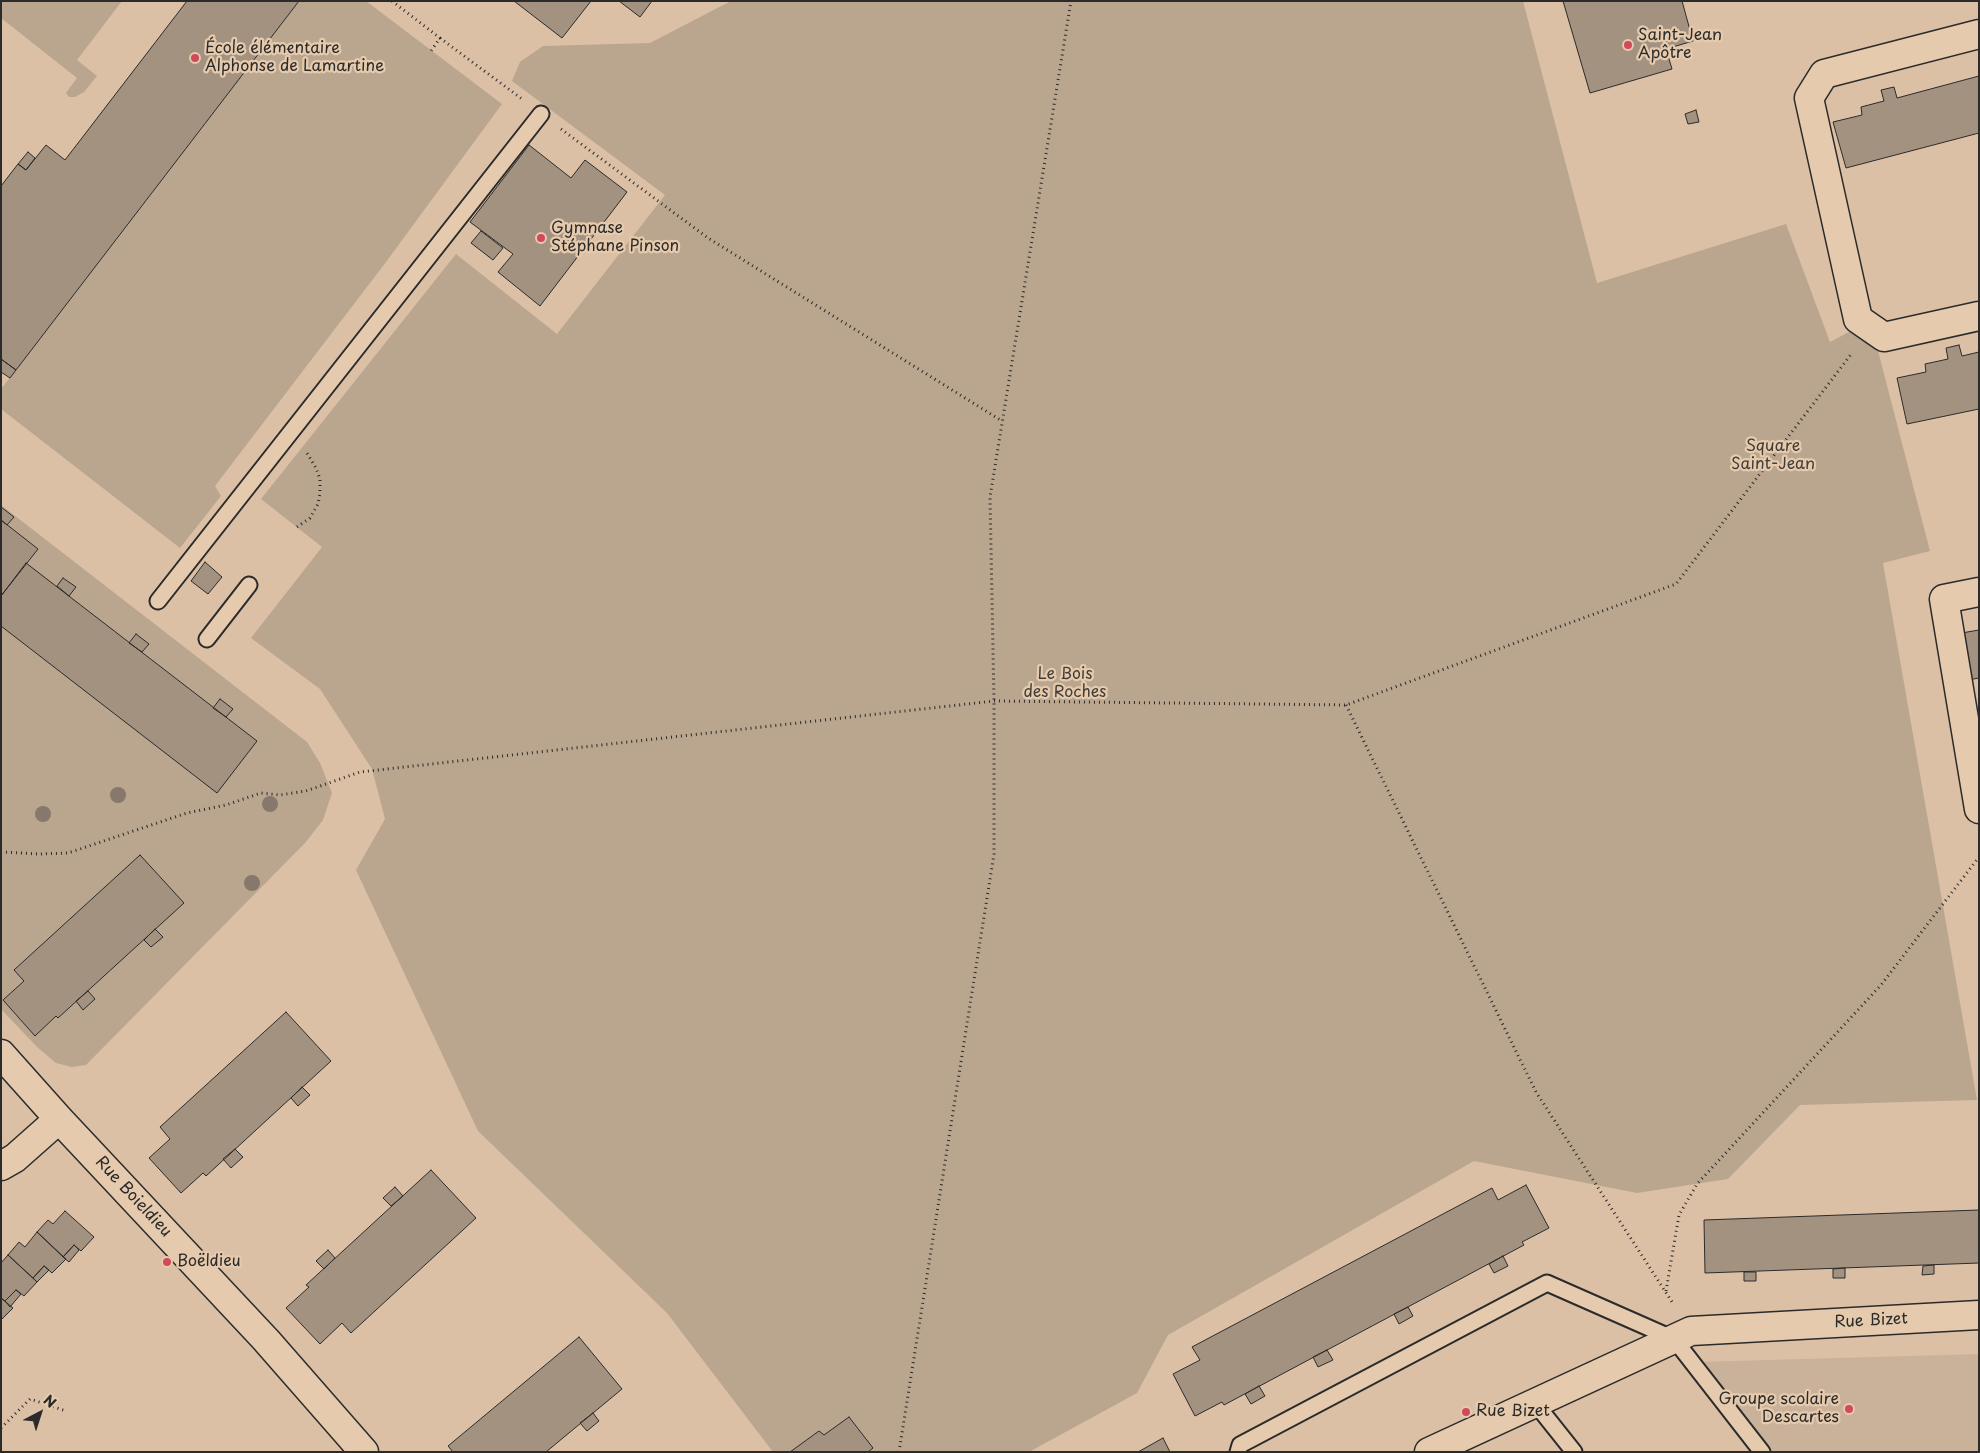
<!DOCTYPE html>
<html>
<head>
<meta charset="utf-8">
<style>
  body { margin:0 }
  #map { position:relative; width:1980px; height:1453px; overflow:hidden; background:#dbc0a5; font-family:"Playpen Sans",sans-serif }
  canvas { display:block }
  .frame { position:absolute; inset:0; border:2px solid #2b2b2b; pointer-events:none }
  .north { position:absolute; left:15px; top:1388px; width:50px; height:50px; -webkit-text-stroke:4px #e6caad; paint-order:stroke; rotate:40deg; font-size:14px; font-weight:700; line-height:20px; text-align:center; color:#2b2b2b }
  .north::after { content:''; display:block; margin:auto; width:18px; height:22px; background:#2b2b2b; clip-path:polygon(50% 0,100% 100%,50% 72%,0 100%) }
</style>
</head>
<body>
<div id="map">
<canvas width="1980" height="1453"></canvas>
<div class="frame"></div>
<div class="north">N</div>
</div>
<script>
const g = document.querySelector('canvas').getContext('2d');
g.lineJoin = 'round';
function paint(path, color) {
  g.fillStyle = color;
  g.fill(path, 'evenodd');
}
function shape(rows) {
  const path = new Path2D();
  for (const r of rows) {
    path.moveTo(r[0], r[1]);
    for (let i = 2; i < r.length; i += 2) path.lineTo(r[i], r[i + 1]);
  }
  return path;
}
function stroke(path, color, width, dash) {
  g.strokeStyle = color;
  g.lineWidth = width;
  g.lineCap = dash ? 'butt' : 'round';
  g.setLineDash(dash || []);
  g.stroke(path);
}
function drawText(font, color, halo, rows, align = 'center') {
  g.font = font + ' "Playpen Sans",sans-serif';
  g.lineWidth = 4.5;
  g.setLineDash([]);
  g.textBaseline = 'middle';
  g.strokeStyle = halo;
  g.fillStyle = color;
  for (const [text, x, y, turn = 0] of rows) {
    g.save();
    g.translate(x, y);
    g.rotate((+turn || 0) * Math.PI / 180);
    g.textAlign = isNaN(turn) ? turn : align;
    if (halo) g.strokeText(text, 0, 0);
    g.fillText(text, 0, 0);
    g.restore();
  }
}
const built = shape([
  [1979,1354,1979,1452,1752,1452,1686,1367,1697,1362]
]);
const green = shape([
  [1,1,122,1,77,60,97,76,84,92,75,97,69,97,66,93,77,78,1,18],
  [299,1,366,1,502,104,386,262,215,486,221,496,180,548,1,409,1,389],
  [731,1,1523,1,1597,283,1786,224,1830,342,1849,332,1877,347,1930,551,1883,563,1977,1100,1800,1105,1728,1179,1637,1193,1474,1161,1168,1335,1137,1393,1029,1452,773,1452,667,1313,478,1131,356,870,385,819,372,769,320,689,251,638,322,547,261,499,456,254,557,334,665,195,512,81,520,62,543,46,650,43],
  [1,505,307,742,320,763,332,793,323,820,305,843,86,1065,72,1067,56,1063,37,1047,1,1009]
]);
const building = shape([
  [187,1,299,1,16,370,1,359,1,186,18,164,26,170,46,145,65,160,187,1],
  [514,1,591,1,562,38,514,1],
  [619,1,652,1,640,17,619,1],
  [1563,1,1682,1,1693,41,1666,49,1672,69,1590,93,1563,1],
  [1979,76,1979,133,1846,168,1833,122,1862,115,1861,107,1884,101,1881,90,1894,87,1897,98,1979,76],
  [1696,110,1699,122,1688,124,1685,114,1696,110],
  [529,145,571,178,585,160,627,192,540,306,498,272,513,254,470,222,529,145],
  [28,152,35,158,26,170,18,164,28,152],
  [481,231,503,248,493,260,471,243,481,231],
  [1959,345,1962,356,1979,352,1979,409,1907,424,1897,378,1926,372,1925,364,1948,359,1946,348,1959,345],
  [1,359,16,370,10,378,1,372,1,359],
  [1,507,14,517,7,525,1,520,1,507],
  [1,520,38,549,1,596,1,520],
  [205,562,222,577,208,594,191,581,205,562],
  [26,563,257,741,217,793,1,626,1,596,26,563],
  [63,578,76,587,69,596,57,586,63,578],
  [1979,630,1979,678,1958,682,1950,635,1979,630],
  [136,634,149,644,142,652,129,643,136,634],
  [220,699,233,709,226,717,213,708,220,699],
  [140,855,184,903,58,1018,56,1016,35,1036,3,1000,24,981,14,970,140,855],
  [155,929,163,937,151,947,144,940,155,929],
  [88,991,95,999,83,1010,76,1001,88,991],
  [286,1012,331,1061,206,1176,203,1173,181,1193,149,1158,170,1139,160,1127,286,1012],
  [302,1087,310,1095,298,1106,291,1098,302,1087],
  [235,1149,243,1157,231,1168,223,1159,235,1149],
  [431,1170,476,1218,351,1333,342,1323,320,1344,286,1308,309,1287,306,1285,431,1170],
  [1526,1185,1549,1228,1522,1242,1524,1245,1224,1405,1222,1402,1195,1416,1173,1374,1200,1360,1192,1347,1492,1188,1498,1200,1526,1185],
  [395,1187,403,1196,391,1206,383,1198,395,1187],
  [1979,1210,1979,1263,1705,1273,1704,1220,1979,1210],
  [65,1211,94,1237,81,1251,74,1245,63,1257,37,1232,48,1220,53,1224,65,1211],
  [37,1232,66,1259,52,1273,44,1266,33,1278,8,1255,19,1242,25,1247,37,1232],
  [74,1245,79,1250,69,1262,63,1257,74,1245],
  [328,1250,335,1258,324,1269,316,1261,328,1250],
  [8,1255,37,1282,24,1296,16,1290,5,1301,1,1298,1,1263,8,1255],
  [1503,1256,1508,1266,1494,1273,1489,1264,1503,1256],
  [1934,1265,1934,1274,1922,1275,1923,1266,1934,1265],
  [44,1266,49,1270,37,1282,33,1278,44,1266],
  [1845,1268,1845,1278,1833,1278,1833,1269,1845,1268],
  [1744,1272,1756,1272,1756,1281,1744,1281,1744,1272],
  [16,1290,21,1294,10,1307,5,1301,16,1290],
  [1,1298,13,1308,1,1320,1,1298],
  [1408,1307,1413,1316,1399,1324,1394,1314,1408,1307],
  [579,1337,622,1389,546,1452,453,1452,448,1446,579,1337],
  [1327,1350,1333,1360,1318,1367,1313,1357,1327,1350],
  [1259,1386,1265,1396,1251,1404,1245,1394,1259,1386],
  [593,1413,599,1421,587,1431,580,1423,593,1413],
  [849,1417,873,1448,868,1452,790,1452,819,1431,824,1435,849,1417],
  [1163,1438,1170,1452,1138,1452,1163,1438]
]);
const path = shape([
  [392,1,440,38,431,51],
  [440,38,522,99],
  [561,129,708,238,1002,421],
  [297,527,310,518,318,504,320,493,320,479,316,468,307,453],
  [1346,705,1536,1092,1674,1305],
  [1,852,39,854,68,853,187,813,226,805,261,793,280,795,306,791,360,772,994,701,1346,705,1676,584,1852,353],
  [1666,1291,1679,1215,1697,1184,1881,985,1979,857],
  [1,1428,30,1399,66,1411],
  [899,1452,994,854,994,701,990,497,1071,1]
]);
const service = shape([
  [158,601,541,114],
  [207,639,249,585],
  [1535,1403,1574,1452],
  [1238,1452,1240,1445,1547,1283,1674,1339,1762,1452]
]);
const minor = shape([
  [1979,34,1824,74,1809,98,1858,319,1884,337,1979,316],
  [1979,592,1944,599,1979,809],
  [1,1054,59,1119,266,1340,364,1452],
  [1,1166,15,1158,59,1119],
  [1429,1452,1691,1331,1979,1315]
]);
const trees = [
  [118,795],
  [270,804],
  [43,814],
  [252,883]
];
const markers = [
  [1628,45,5,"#d1495b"],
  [195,58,5,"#d1495b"],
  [541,238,5,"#d1495b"],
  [167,1262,5,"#d1495b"],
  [1849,1409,5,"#d1495b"],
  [1466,1412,5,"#d1495b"]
];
const poiNames = [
  ["Saint-Jean",1638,36],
  ["Apôtre",1638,54],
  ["École élémentaire",205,49],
  ["Alphonse de Lamartine",205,67],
  ["Gymnase",551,229],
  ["Stéphane Pinson",551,247],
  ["Boëldieu",177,1262],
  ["Groupe scolaire",1839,1400,"right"],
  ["Descartes",1839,1418,"right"],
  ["Rue Bizet",1476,1412]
];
const parkNames = [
  ["Square",1773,447],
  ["Saint-Jean",1773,465],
  ["Le Bois",1065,675],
  ["des Roches",1065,693]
];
const streetNames = [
  ["Rue Boieldieu",133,1197,47],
  ["Rue Bizet",1871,1321,-3]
];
paint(built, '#cab29a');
paint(green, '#baa58f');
paint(building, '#a49280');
stroke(building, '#2b2b2b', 1);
stroke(service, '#2b2b2b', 19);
stroke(minor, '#2b2b2b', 31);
stroke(path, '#2b2b2b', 3, [1, 4]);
stroke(service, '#e6caad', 15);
stroke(minor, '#e6caad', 28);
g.fillStyle = '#86786a';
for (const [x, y] of trees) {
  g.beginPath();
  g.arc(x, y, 8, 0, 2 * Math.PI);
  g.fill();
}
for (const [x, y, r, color] of markers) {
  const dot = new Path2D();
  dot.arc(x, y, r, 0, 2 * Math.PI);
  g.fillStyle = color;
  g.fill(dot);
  stroke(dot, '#e6caad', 2);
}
drawText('16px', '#2b2b2b', '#e6caad', poiNames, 'left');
drawText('16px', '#403d3a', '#e6caad', parkNames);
drawText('16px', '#2b2b2b', '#e6caad', streetNames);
</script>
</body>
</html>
